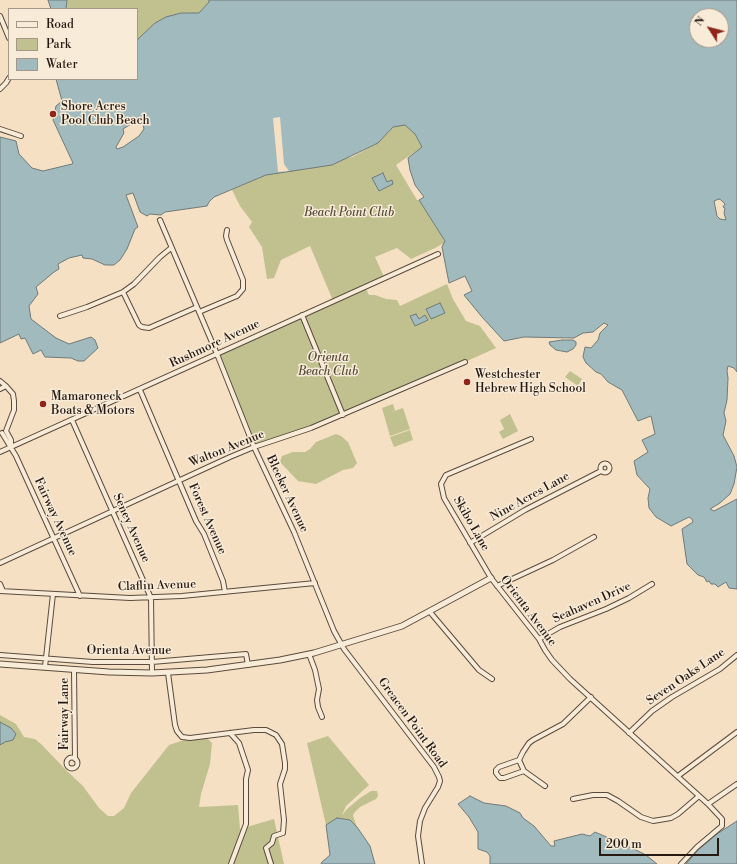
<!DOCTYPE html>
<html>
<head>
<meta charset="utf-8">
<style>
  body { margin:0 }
  #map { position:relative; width:737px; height:864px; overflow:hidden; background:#f5e0c3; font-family:"Libre Bodoni",serif }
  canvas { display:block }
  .legend { position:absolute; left:8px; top:8px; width:130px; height:72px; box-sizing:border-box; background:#f8ebd8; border:1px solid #a49789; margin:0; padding:5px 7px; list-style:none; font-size:12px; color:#261912 }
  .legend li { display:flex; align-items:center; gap:8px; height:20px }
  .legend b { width:20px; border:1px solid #a49789 }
  .north { position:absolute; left:689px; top:8px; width:40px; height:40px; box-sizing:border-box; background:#f8ebd8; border:1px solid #a49789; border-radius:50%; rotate:306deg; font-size:11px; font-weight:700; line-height:16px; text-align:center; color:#261912 }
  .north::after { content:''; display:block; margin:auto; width:14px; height:18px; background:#8f2418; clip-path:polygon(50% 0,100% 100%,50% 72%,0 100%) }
  .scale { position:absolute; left:599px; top:838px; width:120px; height:18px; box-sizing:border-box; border:2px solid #261912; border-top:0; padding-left:5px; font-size:12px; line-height:14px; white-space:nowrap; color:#261912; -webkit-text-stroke:3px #f8ebd8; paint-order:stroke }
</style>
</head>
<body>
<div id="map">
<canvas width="737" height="864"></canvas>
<ul class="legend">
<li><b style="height:5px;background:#f8ebd8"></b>Road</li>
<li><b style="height:11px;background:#c1c190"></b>Park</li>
<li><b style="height:11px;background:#a0babe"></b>Water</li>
</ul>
<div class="north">N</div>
<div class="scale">200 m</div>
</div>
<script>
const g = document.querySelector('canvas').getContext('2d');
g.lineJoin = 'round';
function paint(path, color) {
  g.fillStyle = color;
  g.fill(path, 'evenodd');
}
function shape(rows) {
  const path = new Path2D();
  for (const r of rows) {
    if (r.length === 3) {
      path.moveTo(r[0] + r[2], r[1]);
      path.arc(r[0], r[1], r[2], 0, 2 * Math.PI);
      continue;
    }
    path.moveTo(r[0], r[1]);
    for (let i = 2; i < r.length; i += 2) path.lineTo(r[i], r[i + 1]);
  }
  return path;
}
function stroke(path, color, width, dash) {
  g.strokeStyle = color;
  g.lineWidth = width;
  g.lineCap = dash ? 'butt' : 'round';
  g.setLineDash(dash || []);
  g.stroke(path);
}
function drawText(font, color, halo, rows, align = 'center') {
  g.font = font + ' "Libre Bodoni",serif';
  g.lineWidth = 3;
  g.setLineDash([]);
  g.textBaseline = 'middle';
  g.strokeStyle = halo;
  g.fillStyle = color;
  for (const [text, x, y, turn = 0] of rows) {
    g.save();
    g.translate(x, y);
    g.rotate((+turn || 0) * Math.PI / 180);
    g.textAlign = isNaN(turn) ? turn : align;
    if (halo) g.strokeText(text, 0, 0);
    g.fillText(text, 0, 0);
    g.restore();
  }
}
const green = shape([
  [67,0,209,0,209,2,199,13,181,13,155,23,137,41,137,9,66,9],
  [405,124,415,134,422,147,396,165,417,200,419,200,445,241,444,243,435,248,411,259,397,248,375,257,385,279,366,289,369,295,375,295,386,299,397,300,400,306,447,284,453,299,466,321,480,326,496,348,347,415,256,447,218,354,334,303,310,246,281,260,274,278,267,279,262,247,249,227,252,222,240,206,232,190,266,175,352,157,378,143,393,127],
  [570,371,582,379,578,386,565,377],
  [393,404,395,410,391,412,403,408,410,429,390,436,382,408],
  [510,414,518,431,503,439,499,432,504,429,500,420],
  [410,430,413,440,394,447,390,437],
  [336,434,341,436,348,442,357,463,353,468,343,470,316,484,298,481,280,462,282,456,293,452,305,452,310,449,316,442],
  [0,715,16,724,24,737,35,739,41,744,67,771,83,786,99,808,108,816,114,816,124,808,131,793,169,745,184,740,206,738,209,740,212,743,210,764,201,794,199,807,238,805,240,829,274,819,284,864,0,864],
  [328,736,369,785,346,806,342,815,347,809,360,798,371,791,377,791,378,796,376,799,360,807,354,813,353,816,357,827,350,820,337,818,326,825,307,743]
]);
const water = shape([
  [48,0,67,0,66,9,51,9,48,0],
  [209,0,737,0,737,372,734,368,728,366,727,371,728,378,727,400,724,413,726,421,723,435,734,456,737,467,734,484,730,494,720,503,710,509,714,511,737,499,737,589,729,588,726,582,718,587,715,584,711,584,709,581,707,582,704,577,698,575,687,564,682,529,693,522,692,519,689,517,671,526,656,517,649,508,648,498,650,489,637,475,634,461,648,452,642,440,655,434,651,416,638,421,622,390,608,382,601,374,596,372,586,363,583,357,585,347,591,348,598,340,600,333,608,325,604,323,593,332,583,333,574,338,524,337,504,341,482,317,464,295,472,291,465,276,449,283,442,247,445,241,419,200,424,197,415,185,410,170,408,158,422,147,415,134,405,125,393,127,378,143,332,165,266,175,214,197,209,202,207,206,165,212,161,215,150,214,147,216,140,212,133,193,126,195,138,227,135,229,127,249,120,260,114,265,105,265,92,259,83,258,82,255,69,258,58,264,59,269,54,272,36,287,38,294,29,306,31,319,56,338,69,344,91,337,95,340,98,348,84,361,78,361,71,358,45,357,41,350,33,354,25,338,21,339,19,334,0,343,0,137,16,141,19,154,32,168,43,171,72,164,73,163,53,120,56,106,62,101,56,79,137,79,137,41,139,38,155,23,166,17,181,13,199,13,209,2,209,0],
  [697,16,721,16,721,40,697,40,697,16],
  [139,119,142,121,144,129,139,136,123,147,117,149,116,147,124,133,123,129,139,119],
  [719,199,721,200,725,204,723,207,725,208,724,213,726,220,720,219,717,216,714,201,719,199],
  [383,173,387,182,392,180,393,184,379,191,372,178,383,173],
  [440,303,445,313,431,319,426,309,440,303],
  [416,314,419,319,425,315,428,320,415,326,410,316,416,314],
  [562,340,573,340,576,342,576,345,573,349,567,352,556,350,550,345,549,342,562,340],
  [0,722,11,728,16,734,13,740,5,742,0,745,0,722],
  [470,796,484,803,506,806,520,813,523,818,534,826,551,846,555,846,554,841,582,834,590,836,595,832,636,850,646,855,657,864,490,864,490,856,487,852,478,849,478,832,469,817,458,804,470,796],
  [337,818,350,820,357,827,370,846,375,864,321,864,322,862,330,855,326,825,337,818],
  [737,821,737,864,686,864,698,850,717,834,737,821]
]);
const pier = shape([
  [280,117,284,164,289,171,278,172,273,118]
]);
const minor = shape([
  [0,16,9,38],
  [0,89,6,83,9,78],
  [0,129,21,136],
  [160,220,217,354,254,447,294,532,334,631,344,649,434,767,439,777,440,781,438,787,425,808,420,821,418,836,422,864],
  [123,292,139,325,142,327,149,328,197,307],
  [199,312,237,296,243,289,243,280,227,240,226,236,227,230],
  [302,315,343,415],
  [60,316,87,307,123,292,134,284,160,257,171,248],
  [0,381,6,386,0,389],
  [6,386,13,394,14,401,14,410,6,431,11,440,11,447],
  [140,390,196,521,204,534,223,581,225,592],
  [72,420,151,598,152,673],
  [2,433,16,456,80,596],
  [531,439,446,475,441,484,444,498,491,578,539,639,545,650,552,660,570,679,708,804,722,819,722,826,697,847,681,864],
  [0,452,438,254],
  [605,468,4.5],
  [470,543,525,510,601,471],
  [0,563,230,457,254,447,311,428,465,362],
  [0,584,3,591],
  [497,586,553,560,594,537],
  [0,591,130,598,182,596,315,583],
  [430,612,479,670,492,679],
  [539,639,560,627,606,609,629,598,652,584],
  [309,654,315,670,319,689,317,700,318,707,322,717],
  [0,655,93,662,152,662,246,654,248,665],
  [45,667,53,594],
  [74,670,75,759],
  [168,673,175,725,177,731,182,737,190,738,254,730,266,730,276,735,282,744,285,763,285,769,280,784,284,820,283,833,274,836,272,843,266,848,271,864],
  [230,733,239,743,248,770,246,779,246,824,231,864],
  [629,733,652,711,672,697,720,669,737,655],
  [72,763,5.5],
  [519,760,499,767,496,770,496,773,500,778,504,778,524,771],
  [678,776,737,732],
  [545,786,524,771,519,760,523,752,529,743,533,740,563,724,591,697],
  [573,799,593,795,607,795,618,801,641,817,653,821,671,818,678,814,699,796],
  [708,804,737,784]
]);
const tertiary = shape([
  [0,664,109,672,152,673,207,670,280,660,314,653,402,626,491,578]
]);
const markers = [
  [53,114,4,"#8f2418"],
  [467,382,4,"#8f2418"],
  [43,404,4,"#8f2418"]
];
const poiNames = [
  ["Shore Acres",61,107],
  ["Pool Club Beach",61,121],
  ["Westchester",475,375],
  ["Hebrew High School",475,389],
  ["Mamaroneck",51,397],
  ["Boats & Motors",51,411]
];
const parkNames = [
  ["Beach Point Club",349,213],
  ["Orienta",328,358],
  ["Beach Club",328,372]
];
const streetNames = [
  ["Rushmore Avenue",215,344,-25],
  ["Walton Avenue",227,449,-22],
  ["Bleeker Avenue",287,494,65],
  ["Nine Acres Lane",530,497,-29],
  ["Fairway Avenue",55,517,65],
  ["Forest Avenue",207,519,66],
  ["Skibo Lane",471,524,60],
  ["Seney Avenue",131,528,66],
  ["Claflin Avenue",157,586,-2],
  ["Seahaven Drive",592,603,-24],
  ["Orienta Avenue",528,611,53],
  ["Orienta Avenue",129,651],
  ["Seven Oaks Lane",686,677,-34],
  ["Fairway Lane",65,714,-90],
  ["Greacen Point Road",412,723,54]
];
paint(green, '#c1c190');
paint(water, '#a0babe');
stroke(water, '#6f7a79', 1);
paint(pier, '#f5e0c3');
stroke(minor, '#5a4b3e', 6);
stroke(tertiary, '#5a4b3e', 7);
stroke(minor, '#f8ebd8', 4);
stroke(tertiary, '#f8ebd8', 5);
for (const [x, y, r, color] of markers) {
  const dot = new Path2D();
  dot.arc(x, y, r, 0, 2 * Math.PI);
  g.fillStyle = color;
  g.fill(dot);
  stroke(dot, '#f8ebd8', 1.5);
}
drawText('12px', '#261912', '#f8ebd8', poiNames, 'left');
drawText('italic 12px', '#544b38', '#f8ebd8', parkNames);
drawText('12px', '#261912', '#f8ebd8', streetNames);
</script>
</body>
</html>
